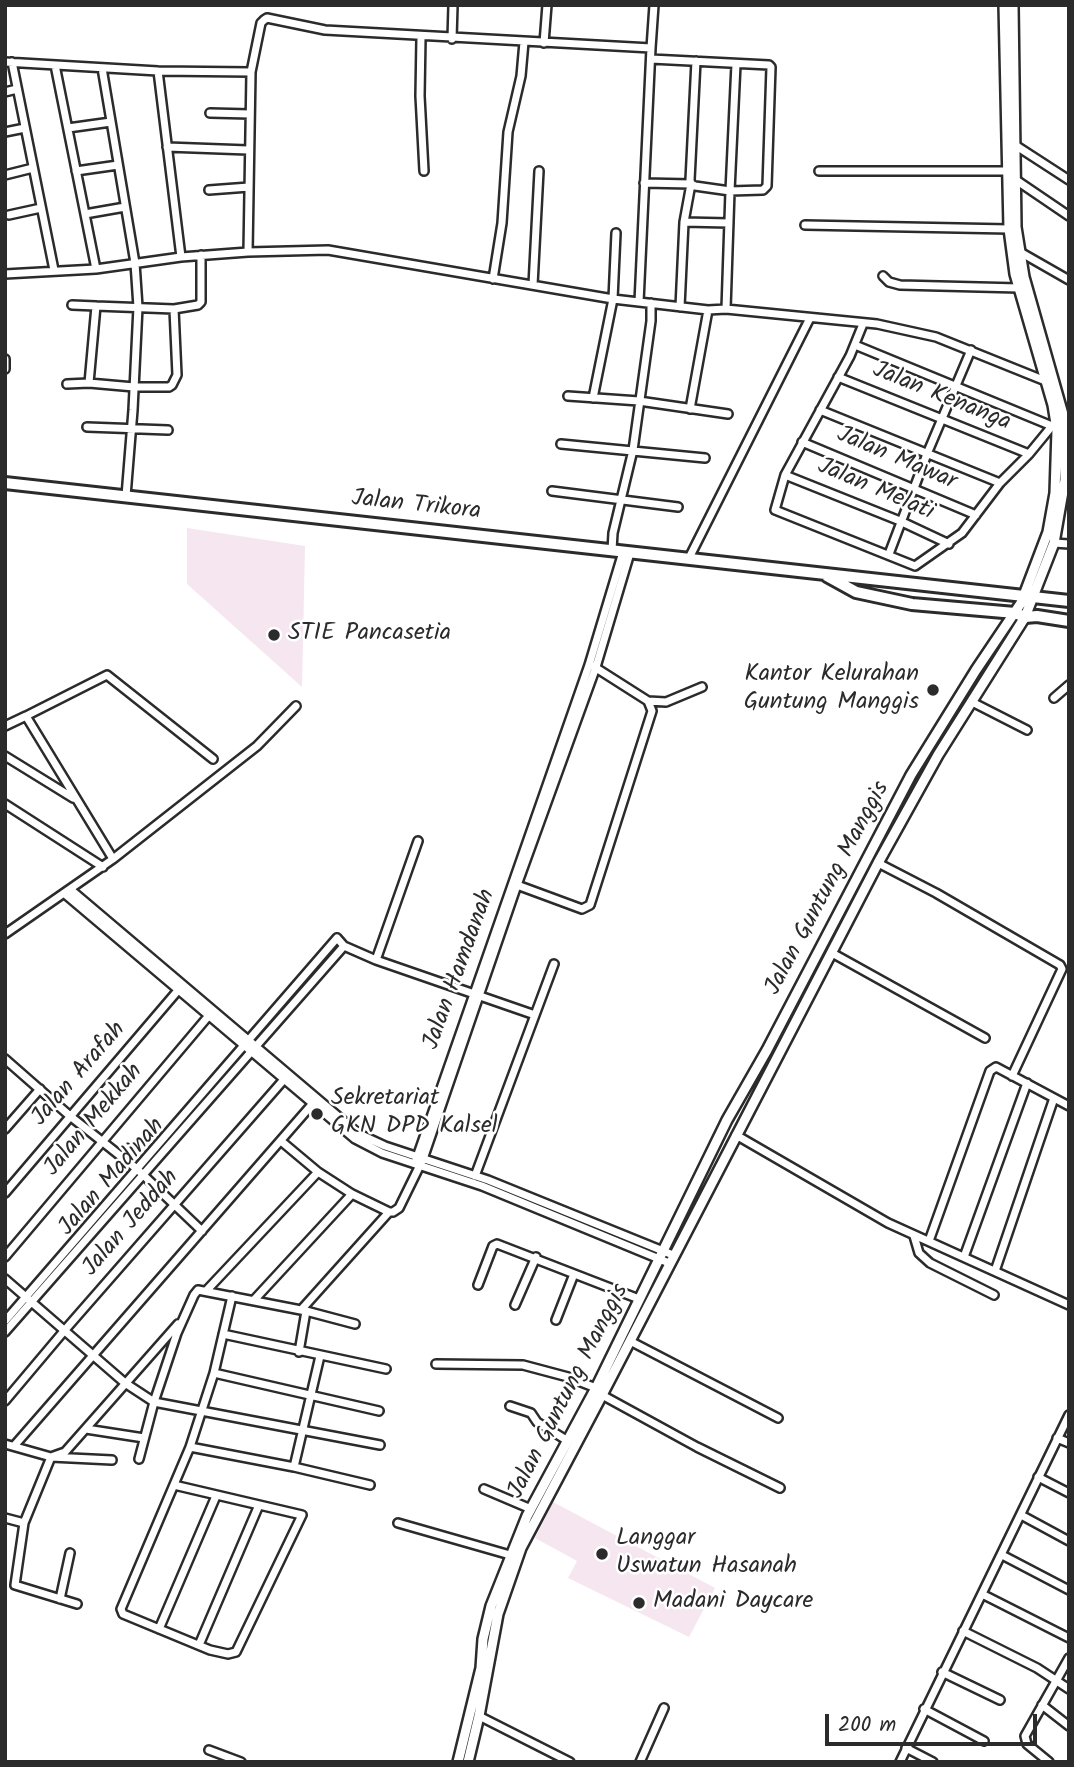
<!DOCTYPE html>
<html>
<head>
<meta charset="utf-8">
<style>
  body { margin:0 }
  #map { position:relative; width:1074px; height:1767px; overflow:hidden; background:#fff; font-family:Kalam,sans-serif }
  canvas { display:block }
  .frame { position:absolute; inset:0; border:7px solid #2b2b2b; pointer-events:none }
  .scale { position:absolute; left:825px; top:1714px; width:212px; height:32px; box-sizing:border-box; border:4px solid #2b2b2b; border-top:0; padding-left:9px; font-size:21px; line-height:24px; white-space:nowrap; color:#2b2b2b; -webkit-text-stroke:5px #fff; paint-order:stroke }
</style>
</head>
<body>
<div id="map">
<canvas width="1074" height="1767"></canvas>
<div class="frame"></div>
<div class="scale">200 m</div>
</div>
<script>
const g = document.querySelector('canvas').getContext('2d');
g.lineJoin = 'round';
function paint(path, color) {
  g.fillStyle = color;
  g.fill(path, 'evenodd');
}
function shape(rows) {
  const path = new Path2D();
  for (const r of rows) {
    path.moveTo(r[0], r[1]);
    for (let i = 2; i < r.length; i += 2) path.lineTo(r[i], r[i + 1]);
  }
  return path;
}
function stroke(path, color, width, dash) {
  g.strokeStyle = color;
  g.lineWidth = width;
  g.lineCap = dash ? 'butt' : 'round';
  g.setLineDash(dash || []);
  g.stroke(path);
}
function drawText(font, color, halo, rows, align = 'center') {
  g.font = font + ' Kalam,sans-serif';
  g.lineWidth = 5;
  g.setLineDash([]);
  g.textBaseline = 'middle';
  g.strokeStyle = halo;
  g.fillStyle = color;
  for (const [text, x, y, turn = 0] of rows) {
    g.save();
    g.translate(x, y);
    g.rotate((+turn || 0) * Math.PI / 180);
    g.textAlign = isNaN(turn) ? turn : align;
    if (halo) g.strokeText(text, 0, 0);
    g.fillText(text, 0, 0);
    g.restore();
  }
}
const built = shape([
  [187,528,305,546,302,687,187,584],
  [553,1502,715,1588,689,1637,568,1578,577,1561,535,1538]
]);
const minor = shape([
  [421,37,420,96,424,171],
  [452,39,453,5],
  [544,43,547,5],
  [651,48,654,5],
  [651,59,769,65,771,67,767,186,763,190,730,191,736,64],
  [696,61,690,180,691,184,695,186,730,191,726,309],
  [5,62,158,71,251,72],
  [12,62,54,270],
  [55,65,96,269],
  [102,68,135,263,138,307,133,410,126,496],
  [158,71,181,257],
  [5,92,17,89],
  [210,113,250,114],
  [68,128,111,122],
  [5,132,25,128],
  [1015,145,1069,180],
  [167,147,248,150],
  [76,171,118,165],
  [819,171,1007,171],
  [5,175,33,168],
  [1016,180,1069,216],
  [644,183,691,184,684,222,680,307],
  [209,190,249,187],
  [85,214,125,207],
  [9,215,41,208],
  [684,222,729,223],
  [805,225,1009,229],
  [248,252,251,72,261,23,264,20,267,18,325,30,651,48,639,302],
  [1020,252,1069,280],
  [5,274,96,269,181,257,248,252,328,250,613,299,708,310,726,309,877,324,936,337,1048,382],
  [883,276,889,282,900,285,1019,288],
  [493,279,502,223,508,132,521,76,524,42],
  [533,285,539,171],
  [72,305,96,306],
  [96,306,174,309,177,375,172,385,169,387,134,387,89,383,96,306],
  [174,309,198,305,201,302,201,255],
  [863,324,850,356,785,475,775,510,915,566,962,533,1000,483,1029,454,1052,426],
  [855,345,1052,426,1056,425],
  [5,359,5,369],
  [838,377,1029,454],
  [67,384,89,383],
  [568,396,639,401,728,414],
  [593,398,613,299,616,233],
  [690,409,708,310],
  [820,410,1000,483],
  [87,427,168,430],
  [802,442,976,515],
  [561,444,705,458],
  [785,475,900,521,949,544],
  [552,491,678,507],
  [1054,543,1069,544],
  [612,550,613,533,633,450,651,321,651,303],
  [889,554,927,454,971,350],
  [689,558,810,318],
  [593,666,648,701,666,702,702,687],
  [1054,698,1069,685],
  [972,702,1027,730],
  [26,716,107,675,213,759],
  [5,726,26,716,113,859],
  [5,756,73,798],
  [5,804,103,867],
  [878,863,936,893,1060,965,1062,969,1012,1076],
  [517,885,582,909,590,905,652,711,648,701],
  [71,890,359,1134,385,1146,488,1180,673,1255],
  [65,894,355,1139,382,1153,482,1186,669,1263],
  [5,934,113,859,257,746,296,706],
  [832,953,985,1038],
  [376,960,418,841],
  [5,1059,70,1116,137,1169,202,1231],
  [5,1129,40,1089],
  [736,1135,888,1223,1069,1305],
  [281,1141,318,1172],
  [416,1160,589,665,623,552],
  [475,1176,554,964],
  [5,1193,180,988],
  [914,1236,919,1253,930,1263,994,1295],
  [929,1241,990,1071,996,1067,1069,1106],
  [5,1257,211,1013],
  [964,1257,1027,1083],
  [995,1271,1054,1098],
  [5,1279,125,1383,154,1402,380,1445],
  [478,1285,493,1246,497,1244,639,1299],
  [206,1291,318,1172,352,1194,389,1212,393,1212,399,1208,423,1159,517,885,596,667,630,553],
  [254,1300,352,1194],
  [515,1305,536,1257],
  [301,1310,389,1212],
  [306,1311,355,1324],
  [556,1320,574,1274],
  [5,1321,337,938,344,946,376,960,535,1015],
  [5,1332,344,946],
  [223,1334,386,1369],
  [630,1341,778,1418],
  [436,1364,523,1365,568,1377,596,1388],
  [214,1373,379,1411],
  [602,1395,697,1447,780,1488],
  [5,1401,64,1331,287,1076],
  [510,1406,531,1413,537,1422,568,1441],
  [86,1429,144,1438],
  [1057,1438,1069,1443],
  [5,1444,51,1457,65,1452,178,1324],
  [14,1446,315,1101],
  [190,1447,294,1467,370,1485],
  [139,1459,154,1402,177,1333,194,1295,198,1290,306,1311,299,1352],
  [294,1467,320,1356],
  [1038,1477,1069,1493],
  [174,1485,302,1515,236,1652,228,1654,210,1650,123,1614,121,1609,190,1447,214,1373,232,1296],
  [484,1489,531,1509],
  [1021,1515,1069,1541],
  [5,1518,24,1523],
  [398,1523,510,1555],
  [1002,1555,1069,1590],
  [982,1594,1069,1638],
  [60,1599,70,1553],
  [77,1604,15,1585,24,1523,51,1457,112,1460],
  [159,1629,216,1496],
  [963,1631,1037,1668,1069,1689],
  [199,1645,259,1505],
  [942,1672,1000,1700],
  [1042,1705,1069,1726],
  [924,1709,984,1741],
  [479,1716,570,1762],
  [906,1748,933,1762],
  [209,1750,241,1762],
  [640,1762,664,1708],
  [900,1762,1069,1415],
  [1049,1762,1027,1744,1025,1736,1069,1658]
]);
const tertiary = shape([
  [458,1762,481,1668,483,1639,491,1606,527,1516,596,1388,727,1120,767,1050,911,775,976,670,1021,603,1048,532,1055,493,1057,430,1053,405,1015,274,1009,229,1004,5],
  [468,1762,479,1716,498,1614,521,1548,602,1395,878,863,938,755,1025,617,1054,543,1065,480,1064,418,1024,277,1016,227,1013,5]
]);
const primary = shape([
  [5,483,1069,601],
  [827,576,856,592,912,604,1015,613,1025,617,1037,616,1069,621]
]);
const markers = [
  [274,635,7,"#2b2b2b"],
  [933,690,7,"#2b2b2b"],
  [317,1114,7,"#2b2b2b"],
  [602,1554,7,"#2b2b2b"],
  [639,1603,7,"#2b2b2b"]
];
const streetNames = [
  ["Jalan Kenanga",941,398,22],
  ["Jalan Mawar",896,460,23],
  ["Jalan Melati",875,491,23],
  ["Jalan Trikora",416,507,6],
  ["Jalan Guntung Manggis",829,889,-62],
  ["Jalan Hamdanah",461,970,-70],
  ["Jalan Arafah",80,1075,-49],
  ["Jalan Mekkah",95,1121,-50],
  ["Jalan Madinah",113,1178,-49],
  ["Jalan Jeddah",132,1224,-49],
  ["Jalan Guntung Manggis",570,1392,-63]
];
const poiNames = [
  ["STIE Pancasetia",288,635],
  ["Kantor Kelurahan",919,676,"right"],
  ["Guntung Manggis",919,704,"right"],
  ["Sekretariat",331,1100],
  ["GKN DPD Kalsel",331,1128],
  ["Langgar",616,1540],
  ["Uswatun Hasanah",616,1568],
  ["Madani Daycare",653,1603]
];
paint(built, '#f5e6ef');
stroke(minor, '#2b2b2b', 12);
stroke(tertiary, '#2b2b2b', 14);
stroke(primary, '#2b2b2b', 16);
stroke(minor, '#fff', 7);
stroke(tertiary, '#fff', 9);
stroke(primary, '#fff', 10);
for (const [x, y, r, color] of markers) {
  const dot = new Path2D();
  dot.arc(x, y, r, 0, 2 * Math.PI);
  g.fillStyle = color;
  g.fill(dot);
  stroke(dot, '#fff', 2.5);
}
drawText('24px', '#2b2b2b', '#fff', streetNames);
drawText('24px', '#2b2b2b', '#fff', poiNames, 'left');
</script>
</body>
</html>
